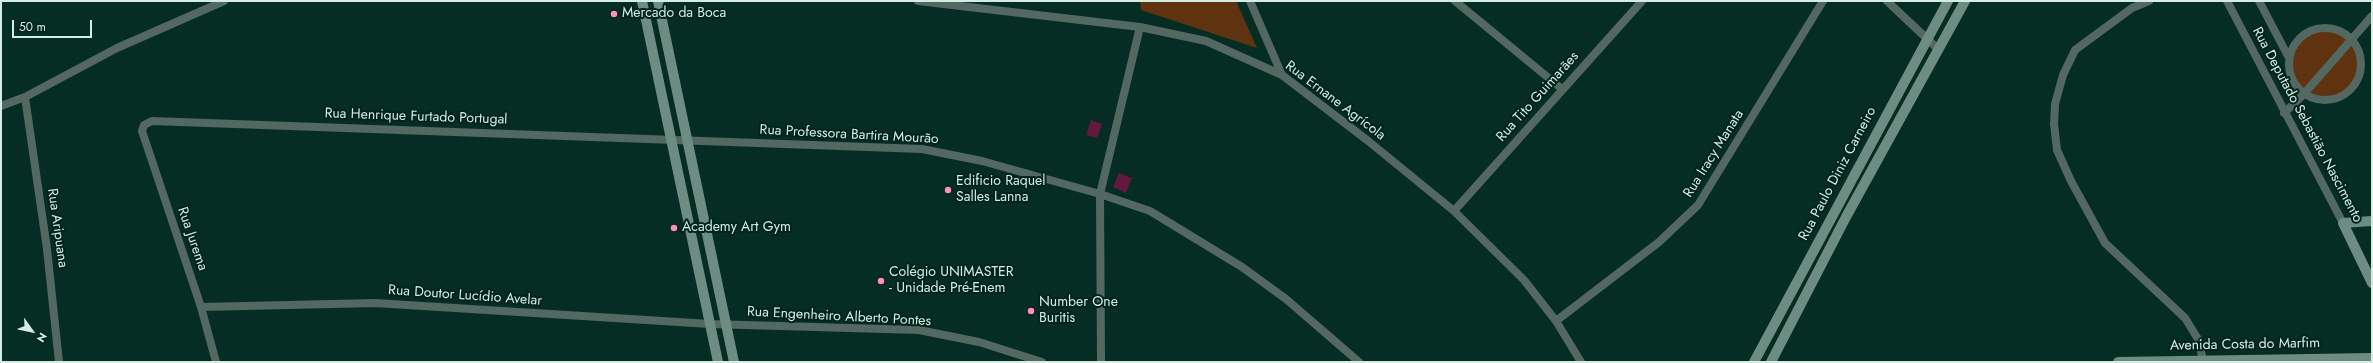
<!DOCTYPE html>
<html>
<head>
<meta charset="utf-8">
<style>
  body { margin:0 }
  #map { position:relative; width:2373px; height:363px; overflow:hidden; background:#062d24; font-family:Jost,sans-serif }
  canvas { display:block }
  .frame { position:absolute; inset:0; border:2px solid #d3ede4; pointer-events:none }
  .north { position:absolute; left:12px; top:311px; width:40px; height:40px; -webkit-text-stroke:3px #00241b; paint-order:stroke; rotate:123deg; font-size:11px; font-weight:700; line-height:16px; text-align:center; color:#d3ede4 }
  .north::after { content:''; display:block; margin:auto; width:14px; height:18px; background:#d3ede4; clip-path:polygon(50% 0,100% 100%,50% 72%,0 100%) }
  .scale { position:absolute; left:12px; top:20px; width:80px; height:18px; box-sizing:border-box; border:2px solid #d3ede4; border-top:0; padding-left:5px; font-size:12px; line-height:14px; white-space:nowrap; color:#d3ede4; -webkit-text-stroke:3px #00241b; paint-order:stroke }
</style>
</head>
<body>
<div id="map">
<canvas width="2373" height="363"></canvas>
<div class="frame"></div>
<div class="north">N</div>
<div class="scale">50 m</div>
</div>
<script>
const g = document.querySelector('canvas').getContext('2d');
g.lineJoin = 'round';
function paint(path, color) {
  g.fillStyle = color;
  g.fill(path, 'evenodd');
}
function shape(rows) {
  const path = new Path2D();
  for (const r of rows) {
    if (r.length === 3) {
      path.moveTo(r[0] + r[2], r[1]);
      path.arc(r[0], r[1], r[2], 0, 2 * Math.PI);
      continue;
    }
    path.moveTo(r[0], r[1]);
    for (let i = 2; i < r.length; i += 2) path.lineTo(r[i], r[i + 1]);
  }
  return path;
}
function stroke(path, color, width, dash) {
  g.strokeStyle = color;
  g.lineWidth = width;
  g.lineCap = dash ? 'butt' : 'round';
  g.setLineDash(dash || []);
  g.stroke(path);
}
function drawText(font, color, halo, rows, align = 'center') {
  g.font = font + ' Jost,sans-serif';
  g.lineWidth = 4;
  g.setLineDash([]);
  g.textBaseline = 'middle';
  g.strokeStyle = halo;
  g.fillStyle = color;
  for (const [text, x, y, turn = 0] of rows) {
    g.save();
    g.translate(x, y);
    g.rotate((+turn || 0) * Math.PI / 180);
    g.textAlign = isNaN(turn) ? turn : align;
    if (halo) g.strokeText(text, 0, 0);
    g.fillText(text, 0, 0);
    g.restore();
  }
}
const green = shape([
  [1140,1,1236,1,1257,48,1141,10],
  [2325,64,36]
]);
const water = shape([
  [1091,120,1102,124,1097,138,1086,135],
  [1119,173,1132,178,1126,193,1113,187]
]);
const street = shape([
  [918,1,1140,27,1206,41,1282,75,1367,140,1454,211,1524,280,1556,321,1581,362],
  [1250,1,1282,75],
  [1455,1,1562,89],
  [1887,1,1938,49],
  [2149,1,2132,8,2075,50,2063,75,2055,104,2054,124,2057,150,2071,181,2105,243,2185,318,2198,339,2203,360],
  [2227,1,2343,223],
  [2259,1,2289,58],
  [2325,64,36],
  [25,97,47,249,59,362],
  [1,106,25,97,117,48,224,1],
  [2284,113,2303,95,2372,16],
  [1454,211,1642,1],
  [201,307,375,303,710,324,919,330,979,342,1042,362],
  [1556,321,1659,242,1698,205,1823,1],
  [216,362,201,307,142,131,144,125,152,121,922,149,982,161,1100,194,1150,211,1242,267,1286,299,1359,362],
  [1101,362,1100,194,1140,27]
]);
const secondary = shape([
  [642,1,718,362],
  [658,1,734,362],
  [2372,221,2343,223,2372,283],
  [1754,362,1948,1],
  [1771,362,1846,217,1965,1],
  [2118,362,2372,358]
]);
const markers = [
  [614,14,4,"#fe8ebe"],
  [948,190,4,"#fe8ebe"],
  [674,228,4,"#fe8ebe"],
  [881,281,4,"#fe8ebe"],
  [1031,311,4,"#fe8ebe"]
];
const poiNames = [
  ["Mercado da Boca",622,14],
  ["Edificio Raquel",956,182],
  ["Salles Lanna",956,198],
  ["Academy Art Gym",682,228],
  ["Colégio UNIMASTER",889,273],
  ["- Unidade Pré-Enem",889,289],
  ["Number One",1039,303],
  ["Buritis",1039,319]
];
const streetNames = [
  ["Rua Tito Guimarães",1538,97,-48],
  ["Rua Ernane Agrícola",1335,101,37],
  ["Rua Henrique Furtado Portugal",416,117,2],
  ["Rua Deputado Sebastião Nascimento",2307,125,62],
  ["Rua Professora Bartira Mourão",849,135,3],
  ["Rua Iracy Manata",1714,154,-58],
  ["Rua Paulo Diniz Carneiro",1838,174,-62],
  ["Rua Aripuana",57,228,82],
  ["Rua Jurema",192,239,71],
  ["Rua Doutor Lucídio Avelar",465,296,4],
  ["Rua Engenheiro Alberto Pontes",839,317,3],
  ["Avenida Costa do Marfim",2245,345,-1]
];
paint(green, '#603310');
paint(water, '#63183e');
stroke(street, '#546862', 8);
stroke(secondary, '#6d8d83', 10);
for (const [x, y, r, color] of markers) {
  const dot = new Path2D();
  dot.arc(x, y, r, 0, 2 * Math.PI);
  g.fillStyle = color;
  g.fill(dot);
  stroke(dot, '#00241b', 1.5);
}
drawText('14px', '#d3ede4', '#00241b', poiNames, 'left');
drawText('14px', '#d3ede4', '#00241b', streetNames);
</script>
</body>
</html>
